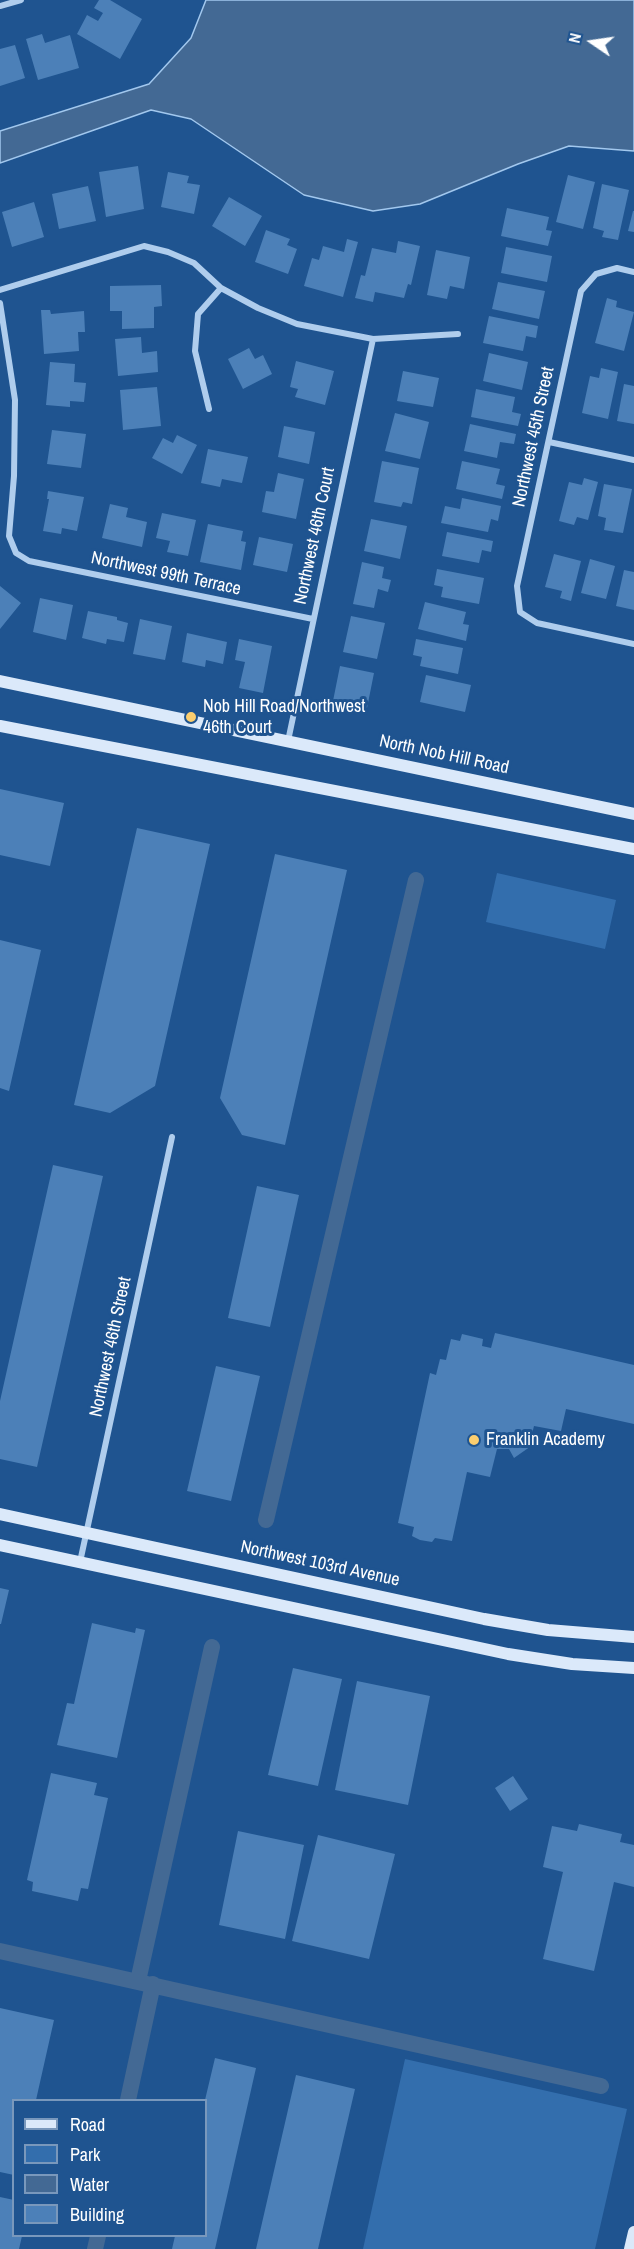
<!DOCTYPE html>
<html>
<head>
<meta charset="utf-8">
<style>
  body { margin:0 }
  #map { position:relative; width:634px; height:2249px; overflow:hidden; background:#1f5490; font-family:"Archivo Narrow",sans-serif }
  canvas { display:block }
  .legend { position:absolute; left:12px; top:2099px; width:195px; height:138px; box-sizing:border-box; background:#1f5490; border:2px solid #7998bc; margin:0; padding:8px 10px; list-style:none; font-size:18px; color:#fff }
  .legend li { display:flex; align-items:center; gap:12px; height:30px }
  .legend b { width:30px; border:2px solid #7998bc }
  .north { position:absolute; left:562px; top:12px; width:60px; height:60px; -webkit-text-stroke:4px #1f5490; paint-order:stroke; rotate:283deg; font-size:16px; font-weight:700; line-height:24px; text-align:center; color:#fff }
  .north::after { content:''; display:block; margin:auto; width:21px; height:27px; background:#fff; clip-path:polygon(50% 0,100% 100%,50% 72%,0 100%) }
</style>
</head>
<body>
<div id="map">
<canvas width="634" height="2249"></canvas>
<ul class="legend">
<li><b style="height:8px;background:#dbe9fa"></b>Road</li>
<li><b style="height:16px;background:#336ead"></b>Park</li>
<li><b style="height:16px;background:#436994"></b>Water</li>
<li><b style="height:16px;background:#4c80b8"></b>Building</li>
</ul>
<div class="north">N</div>
</div>
<script>
const g = document.querySelector('canvas').getContext('2d');
g.lineJoin = 'round';
function paint(path, color) {
  g.fillStyle = color;
  g.fill(path, 'evenodd');
}
function shape(rows) {
  const path = new Path2D();
  for (const r of rows) {
    path.moveTo(r[0], r[1]);
    for (let i = 2; i < r.length; i += 2) path.lineTo(r[i], r[i + 1]);
  }
  return path;
}
function stroke(path, color, width, dash) {
  g.strokeStyle = color;
  g.lineWidth = width;
  g.lineCap = dash ? 'butt' : 'round';
  g.setLineDash(dash || []);
  g.stroke(path);
}
function drawText(font, color, halo, rows, align = 'center') {
  g.font = font + ' "Archivo Narrow",sans-serif';
  g.lineWidth = 6;
  g.setLineDash([]);
  g.textBaseline = 'middle';
  g.strokeStyle = halo;
  g.fillStyle = color;
  for (const [text, x, y, turn = 0] of rows) {
    g.save();
    g.translate(x, y);
    g.rotate((+turn || 0) * Math.PI / 180);
    g.textAlign = isNaN(turn) ? turn : align;
    if (halo) g.strokeText(text, 0, 0);
    g.fillText(text, 0, 0);
    g.restore();
  }
}
const green = shape([
  [497,873,616,900,605,949,486,922],
  [405,2059,627,2109,595,2249,363,2249]
]);
const water = shape([
  [206,0,634,0,634,151,569,146,518,164,420,204,373,211,304,195,191,119,151,110,0,163,0,131,149,84,191,38,206,0]
]);
const canal = shape([
  [266,1520,416,880],
  [0,1951,601,2086],
  [138,1981,212,1647],
  [128,2100,153,1984],
  [95,2249,98,2236]
]);
const building = shape([
  [99,0,110,0,142,19,120,59,77,34,87,15,98,21,103,13,94,8],
  [42,34,45,43,70,35,79,68,38,80,26,39],
  [15,45,25,78,0,86,0,49],
  [138,166,144,209,106,217,99,172],
  [168,172,189,176,187,183,200,185,194,214,161,207],
  [568,175,595,182,583,229,556,222],
  [602,184,629,190,618,240,602,237,604,231,593,228],
  [88,186,96,221,59,229,52,194],
  [229,197,262,216,245,246,212,226],
  [34,202,44,237,12,247,2,212],
  [507,208,549,217,546,230,552,231,548,246,501,236],
  [633,211,634,211,634,232,628,231],
  [266,230,290,239,287,245,297,249,288,274,255,262],
  [347,239,358,242,343,297,304,286,312,258,319,260,323,246,344,252],
  [398,241,420,246,411,285,408,284,404,298,375,292,373,302,355,298,361,275,365,276,372,248,396,253],
  [506,247,552,256,547,282,501,273],
  [436,250,470,257,464,289,450,286,447,299,427,295],
  [498,282,545,291,539,319,492,309],
  [161,285,162,306,154,307,154,328,122,329,122,311,110,311,110,286],
  [607,298,617,301,616,307,634,312,624,351,595,343],
  [41,310,50,310,51,314,84,311,85,332,78,332,79,351,44,354],
  [489,316,538,326,536,338,526,336,523,351,483,343],
  [141,337,142,353,157,351,158,372,118,376,115,339],
  [249,348,255,359,263,355,272,374,243,389,228,359],
  [489,353,528,362,522,390,483,381],
  [296,361,334,371,325,405,295,397,298,389,290,387],
  [50,362,75,364,74,382,86,383,84,402,70,401,70,407,46,405],
  [601,368,618,372,608,419,582,413,590,376,599,378],
  [403,371,439,378,433,407,397,401],
  [624,384,634,386,634,424,617,421],
  [157,387,161,426,123,430,120,390],
  [476,389,515,397,512,412,521,414,518,426,471,417],
  [395,413,429,422,420,459,385,451],
  [470,424,516,434,514,444,500,442,497,458,464,451],
  [284,426,315,432,309,464,278,457],
  [52,430,86,434,81,468,47,464],
  [177,435,197,445,182,474,152,458,163,438,173,443],
  [208,449,248,457,242,483,222,479,220,487,201,483],
  [382,461,419,468,412,504,403,502,401,507,374,502],
  [462,461,500,469,496,484,505,486,502,499,456,489],
  [278,473,304,479,296,519,262,512,266,491,274,492],
  [584,478,598,482,588,520,577,517,574,525,559,521,569,482,582,485],
  [604,484,632,489,623,533,604,530,606,518,598,516],
  [48,491,84,497,77,531,62,528,61,534,43,531,49,499,47,499],
  [462,498,501,506,498,521,491,519,488,532,441,523,445,506,460,509],
  [110,504,128,508,126,517,147,522,142,547,102,538],
  [162,513,196,520,188,556,167,552,170,541,156,538],
  [371,519,407,526,400,559,364,551],
  [208,524,243,531,241,541,246,542,241,570,200,562],
  [447,532,493,541,491,552,482,550,479,563,442,556],
  [259,537,293,544,287,572,253,565],
  [554,554,581,561,571,601,560,598,562,591,545,587],
  [590,559,615,566,606,599,581,593],
  [362,562,384,567,382,578,391,580,388,592,378,589,374,608,353,604],
  [437,569,484,578,479,604,441,597,443,587,434,585],
  [624,570,634,572,634,610,616,606],
  [0,586,21,603,0,629],
  [40,598,73,605,66,640,33,632],
  [425,602,466,612,463,624,469,625,466,641,418,629],
  [88,611,117,617,117,620,128,623,124,642,107,639,106,644,82,638],
  [351,616,385,623,377,659,343,652],
  [140,619,172,626,165,660,133,654],
  [187,633,227,642,223,664,206,660,205,667,182,662],
  [239,639,272,646,263,693,239,688,245,662,235,660],
  [416,639,463,648,458,674,420,666,422,657,413,655],
  [340,666,374,673,367,708,333,701],
  [426,675,471,685,465,712,420,702],
  [0,789,64,803,50,866,0,855],
  [137,828,210,844,155,1086,110,1113,74,1105],
  [275,854,347,870,285,1145,242,1135,220,1098],
  [0,940,41,950,9,1091,0,1088],
  [53,1165,103,1176,37,1467,0,1459,0,1401],
  [257,1186,299,1195,270,1327,228,1318],
  [495,1333,634,1365,634,1424,566,1409,561,1431,534,1426,532,1434,529,1436,534,1444,514,1458,509,1449,497,1449,490,1477,467,1472,452,1541,435,1538,432,1542,420,1540,412,1536,414,1527,398,1523,430,1373,436,1375,440,1359,446,1360,451,1339,460,1341,462,1334,483,1339,482,1346,491,1348],
  [216,1366,260,1376,231,1501,187,1491],
  [0,1588,9,1590,1,1624,0,1624],
  [92,1623,135,1633,136,1628,145,1630,117,1758,57,1745,67,1703,74,1704],
  [293,1668,342,1679,318,1786,268,1775],
  [357,1681,430,1696,408,1805,335,1790],
  [51,1773,97,1783,94,1795,108,1798,88,1889,81,1888,78,1901,32,1891,33,1882,27,1880],
  [513,1776,528,1799,510,1811,495,1788],
  [579,1824,622,1834,620,1842,634,1845,634,1887,614,1882,594,1971,543,1959,563,1872,543,1867,552,1826,577,1831],
  [238,1831,304,1845,285,1939,219,1925],
  [318,1835,395,1854,369,1959,292,1941],
  [0,2008,54,2020,36,2100,14,2100,14,2175,0,2172],
  [215,2058,256,2068,215,2249,172,2249,175,2236,206,2236,205,2100],
  [296,2075,355,2089,318,2249,256,2249],
  [0,2197,14,2200,14,2236,22,2236,19,2249,0,2249]
]);
const street = shape([
  [0,6,21,0],
  [634,272,617,268,596,274,581,291,517,586,520,612,537,623,634,644],
  [0,290,144,246,168,252,194,263,221,288,258,308,297,324,373,339,458,334],
  [0,303,15,400,14,476,9,536,16,553,29,561,313,619],
  [209,409,195,351,198,314,221,288],
  [549,442,634,460],
  [288,741,373,339],
  [80,1562,172,1137]
]);
const secondary = shape([
  [0,681,634,814],
  [0,726,634,849],
  [0,1514,484,1619,548,1630,634,1637],
  [0,1545,508,1654,572,1664,634,1668],
  [630,2249,634,2232]
]);
const markers = [
  [191,717,6,"#fbce6f"],
  [474,1440,6,"#fbce6f"]
];
const streetNames = [
  ["Northwest 45th Street",534,437,-78],
  ["Northwest 46th Court",315,536,-78],
  ["Northwest 99th Terrace",166,574,12],
  ["North Nob Hill Road",444,755,12],
  ["Northwest 46th Street",111,1347,-78],
  ["Northwest 103rd Avenue",320,1564,12]
];
const poiNames = [
  ["Nob Hill Road/Northwest",203,707],
  ["46th Court",203,728],
  ["Franklin Academy",486,1440]
];
paint(green, '#336ead');
paint(water, '#436994');
stroke(water, '#a2c8ee', 1.5);
stroke(canal, '#436994', 16);
paint(building, '#4c80b8');
stroke(street, '#afcded', 6);
stroke(secondary, '#dbe9fa', 12);
for (const [x, y, r, color] of markers) {
  const dot = new Path2D();
  dot.arc(x, y, r, 0, 2 * Math.PI);
  g.fillStyle = color;
  g.fill(dot);
  stroke(dot, '#1f5490', 2);
}
drawText('18px', '#fff', '#1f5490', streetNames);
drawText('18px', '#fff', '#1f5490', poiNames, 'left');
</script>
</body>
</html>
